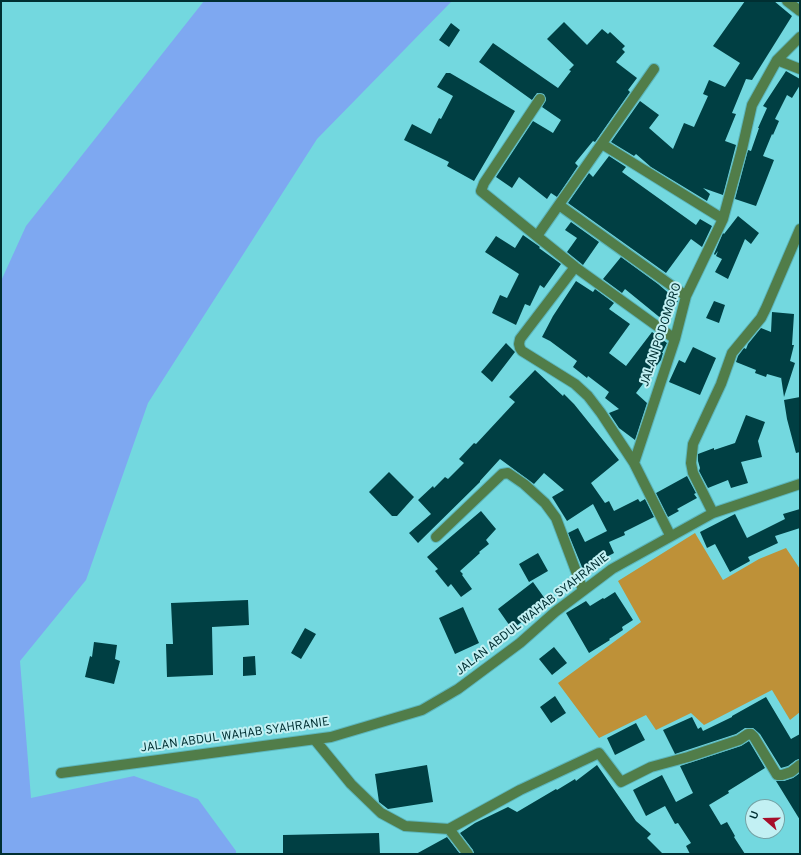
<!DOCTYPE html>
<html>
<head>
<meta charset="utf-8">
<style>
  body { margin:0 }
  #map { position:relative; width:801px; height:855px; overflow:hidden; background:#73d8df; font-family:Overpass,sans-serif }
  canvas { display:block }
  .frame { position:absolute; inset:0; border:2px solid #002f32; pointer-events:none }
  .north { position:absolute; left:745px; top:799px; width:40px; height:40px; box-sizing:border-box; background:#c2f0f3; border:1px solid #74a3a6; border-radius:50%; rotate:290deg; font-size:11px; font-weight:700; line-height:16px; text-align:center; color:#002f32 }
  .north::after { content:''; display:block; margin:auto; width:14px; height:18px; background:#a60d29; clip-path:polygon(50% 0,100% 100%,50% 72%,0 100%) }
</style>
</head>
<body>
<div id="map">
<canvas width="801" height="855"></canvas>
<div class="frame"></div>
<div class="north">U</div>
</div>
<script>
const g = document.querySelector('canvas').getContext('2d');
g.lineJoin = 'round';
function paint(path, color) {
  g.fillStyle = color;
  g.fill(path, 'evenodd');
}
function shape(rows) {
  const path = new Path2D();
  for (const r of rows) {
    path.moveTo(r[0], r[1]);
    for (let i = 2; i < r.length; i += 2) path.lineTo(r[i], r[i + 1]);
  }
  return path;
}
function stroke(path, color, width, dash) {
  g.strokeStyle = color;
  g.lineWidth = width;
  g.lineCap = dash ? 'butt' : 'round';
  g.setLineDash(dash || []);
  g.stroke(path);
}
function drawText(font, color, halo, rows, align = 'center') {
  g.font = font + ' Overpass,sans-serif';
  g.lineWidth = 4;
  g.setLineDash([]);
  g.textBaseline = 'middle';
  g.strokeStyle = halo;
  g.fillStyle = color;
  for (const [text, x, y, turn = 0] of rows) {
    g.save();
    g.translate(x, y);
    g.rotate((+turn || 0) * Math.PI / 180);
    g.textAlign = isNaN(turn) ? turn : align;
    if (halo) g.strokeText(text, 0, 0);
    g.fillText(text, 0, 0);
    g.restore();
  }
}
const green = shape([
  [695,533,723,580,759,559,786,548,800,569,800,712,790,720,772,690,704,725,691,713,656,730,646,715,599,738,558,683,641,622,618,581]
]);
const water = shape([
  [204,1,452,1,317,139,148,403,86,580,20,661,31,798,134,776,198,799,236,851,236,854,1,854,1,281,26,226]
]);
const building = shape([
  [745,1,774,1,792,16,752,80,746,79,732,113,736,114,725,141,736,145,723,195,703,188,710,194,707,201,651,167,636,154,634,156,611,142,640,101,659,115,649,128,673,149,684,123,694,127,708,96,703,94,709,80,725,87,740,63,713,46],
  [564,22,587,45,602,29,608,34,610,32,625,46,622,49,625,52,616,62,637,78,628,90,630,92,595,142,593,141,575,163,578,166,557,197,551,193,547,199,519,177,512,188,496,177,533,121,553,133,561,120,542,107,546,100,544,94,537,93,532,100,479,62,493,43,558,88,571,71,569,70,574,65,547,39],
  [451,23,460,30,449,47,439,40],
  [786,71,800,79,800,85,792,98,787,95,775,119,779,121,773,135,772,134,763,156,774,160,756,206,735,199,748,150,751,151,759,128,758,128,767,108,763,106],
  [446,73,450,73,515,111,474,181,447,166,449,162,404,140,412,124,431,134,439,118,441,119,453,96,437,87],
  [609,156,626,167,622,172,696,225,700,219,712,226,702,247,691,239,666,273,568,203,589,173,593,177],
  [738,216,759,233,751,244,745,239,728,279,715,272,722,259,716,256,718,251,715,255,714,254,723,233,724,234],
  [571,222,599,242,583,265,567,252,577,238,565,230],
  [523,235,540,247,539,248,561,264,544,288,540,285,530,306,525,304,516,325,492,313,500,295,507,298,519,274,485,252,496,236,515,248],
  [621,257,658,284,678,301,663,320,625,289,622,293,603,279],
  [576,281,593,292,595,289,614,303,609,309,630,324,609,353,626,366,652,332,667,343,662,353,663,353,661,360,636,393,647,403,635,440,619,428,609,413,619,409,605,398,609,392,588,376,587,378,573,367,577,361,550,341,542,337,553,316],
  [714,301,725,305,719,323,706,318],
  [772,312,794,314,792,345,794,345,790,361,795,363,784,397,781,377,781,378,767,374,766,377,755,373,756,370,736,362,738,356,744,348,746,349,748,344,761,328,771,332],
  [506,343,515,352,492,382,481,372],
  [693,347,716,358,700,395,669,382,679,360,685,363],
  [535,370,563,396,564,394,574,404,619,460,591,483,605,503,609,501,614,511,638,499,640,502,645,499,654,517,624,532,625,535,609,542,614,553,595,563,596,566,584,572,568,533,578,528,585,542,607,531,593,504,567,521,552,497,564,490,544,473,534,484,500,459,480,481,480,482,418,543,409,533,431,514,418,500,433,486,434,488,445,477,448,479,464,463,459,459,474,443,476,444,515,402,509,397],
  [800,397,800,452,796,453,787,419,784,400],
  [746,415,765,422,758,441,762,457,741,462,748,483,731,488,728,480,708,488,699,471,700,468,698,461,698,454,714,448,714,450,735,443],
  [389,472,414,497,397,516,392,516,369,492],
  [687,476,696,493,694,494,697,498,677,509,679,511,668,517,656,493],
  [800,509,800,528,775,536,778,543,748,557,750,561,730,572,715,544,707,548,700,532,735,514,747,538,785,519,783,514],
  [481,511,496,529,486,540,489,544,479,552,480,553,460,571,463,574,462,575,472,589,461,597,451,584,448,587,435,571,438,569,427,557],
  [538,553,548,571,529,582,519,564],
  [533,582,548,603,512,629,498,609],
  [615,592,633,620,622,627,623,630,609,639,610,640,589,653,566,613,586,601,590,606,603,598,604,599],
  [248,600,249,625,212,627,213,675,167,677,166,644,173,644,171,603],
  [463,607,479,643,455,654,439,618],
  [305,628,316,634,301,659,291,653],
  [94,642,117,645,115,659,120,661,114,684,85,677,90,656,92,657],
  [554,647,567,663,552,675,539,659],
  [255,656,256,675,243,676,243,657],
  [555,696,566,713,551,723,540,707],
  [766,697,791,739,800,734,800,759,796,760,788,766,781,768,760,734,753,728,745,728,736,734,675,754,663,730,692,717,698,729,701,727,703,731,732,717,732,716],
  [636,723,645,740,615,755,607,738],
  [749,741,765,768,728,791,729,793,709,805,721,825,727,822,735,836,734,837,745,854,690,854,686,846,691,843,678,823,675,824,665,806,646,816,633,790,662,775,676,802,693,793,680,766,741,746],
  [427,765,433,802,388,809,379,802,375,774],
  [597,765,636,821,651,834,647,838,663,854,474,854,473,850,460,833,475,823,508,807,517,812,556,789,557,790,575,779,576,781],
  [800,773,800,820,776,781,784,781,793,778],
  [379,833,380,854,283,854,283,835],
  [447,837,460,854,416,854]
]);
const minor = shape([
  [787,1,800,11],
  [777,60,800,69],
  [540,99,484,183,481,191,575,267,675,339],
  [602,144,723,219],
  [559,205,686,296],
  [537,236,654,69],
  [575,267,520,339,519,344,520,348,522,351,575,384,588,396,601,413,634,463],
  [713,513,693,473,691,463,693,444,721,384,732,353,761,318,766,308,800,229],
  [670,535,634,463,675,339,686,296,723,219,742,149,752,105,777,60,800,37],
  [436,537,502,474,508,473,524,484,545,503,556,518,583,590],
  [315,740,351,784,381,813,405,826,449,829,468,854],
  [61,773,331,737,422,710,458,689,520,643,555,612,612,569,713,513,800,484],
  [449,829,520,790,599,753,621,782,651,767,688,757,739,740,748,734,751,734,754,737,777,775,782,775,791,772,800,765]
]);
const streetNames = [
  ["JALAN PODOMORO",662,335,-72],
  ["JALAN ABDUL WAHAB SYAHRANIE",533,615,-38],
  ["JALAN ABDUL WAHAB SYAHRANIE",235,736,-8]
];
paint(green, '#be9138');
paint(water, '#7ea8f1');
paint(building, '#003f43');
stroke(minor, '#5cb6bc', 12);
stroke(minor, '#517d49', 10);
drawText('12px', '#002f32', '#c2f0f3', streetNames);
</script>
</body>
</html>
